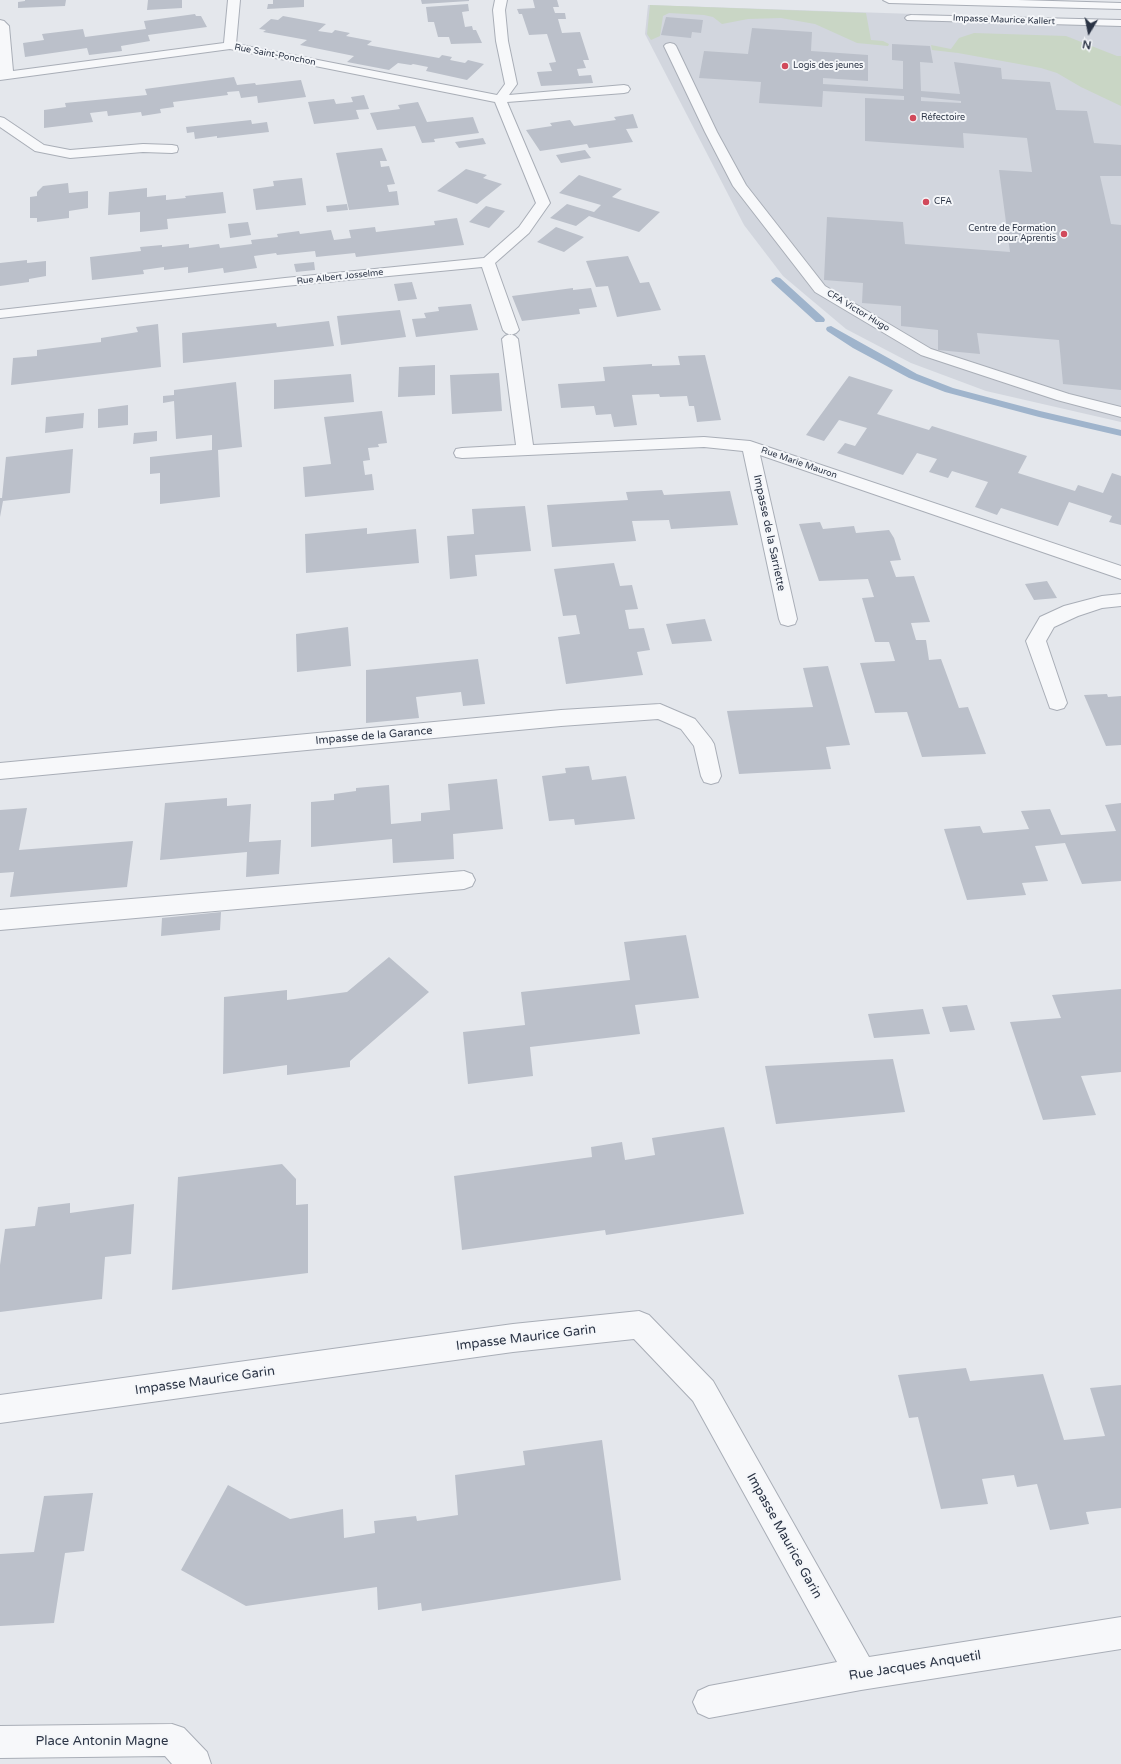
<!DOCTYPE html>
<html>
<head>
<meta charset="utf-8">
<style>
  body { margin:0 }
  #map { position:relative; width:1121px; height:1764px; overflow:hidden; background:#e4e7ec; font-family:"Varela Round",sans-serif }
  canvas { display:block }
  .north { position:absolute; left:1069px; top:12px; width:40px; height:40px; -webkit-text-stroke:3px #f4f6f9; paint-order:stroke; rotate:190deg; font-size:11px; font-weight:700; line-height:16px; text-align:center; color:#2b3445 }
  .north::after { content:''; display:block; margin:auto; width:14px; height:18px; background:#2b3445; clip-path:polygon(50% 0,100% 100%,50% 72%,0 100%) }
</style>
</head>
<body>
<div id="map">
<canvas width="1121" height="1764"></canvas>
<div class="north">N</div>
</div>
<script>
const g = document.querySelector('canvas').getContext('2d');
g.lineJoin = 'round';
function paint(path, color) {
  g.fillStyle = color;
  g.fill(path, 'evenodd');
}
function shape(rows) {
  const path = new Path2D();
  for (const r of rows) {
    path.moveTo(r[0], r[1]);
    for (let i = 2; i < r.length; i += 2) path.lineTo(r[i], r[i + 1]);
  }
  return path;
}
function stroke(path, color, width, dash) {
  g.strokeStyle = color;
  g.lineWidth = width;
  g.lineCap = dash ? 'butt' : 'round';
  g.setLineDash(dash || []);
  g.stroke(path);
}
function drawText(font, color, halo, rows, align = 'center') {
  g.font = font + ' "Varela Round",sans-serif';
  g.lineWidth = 4;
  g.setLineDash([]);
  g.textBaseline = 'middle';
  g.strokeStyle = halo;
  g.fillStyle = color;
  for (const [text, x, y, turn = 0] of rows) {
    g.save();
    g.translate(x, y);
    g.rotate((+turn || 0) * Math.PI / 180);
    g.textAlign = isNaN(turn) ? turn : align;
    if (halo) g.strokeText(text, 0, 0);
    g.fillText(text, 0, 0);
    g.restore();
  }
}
const built = shape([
  [648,5,1121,21,1121,422,986,391,911,363,846,329,783,276,744,225,645,34]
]);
const green = shape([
  [650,5,866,13,871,40,883,41,889,44,888,46,857,43,815,24,781,18,748,19,722,24,713,17,704,15,669,13,663,16,660,36,651,40,647,34],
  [974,33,1066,36,1117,56,1121,56,1121,106,1081,87,1057,73,1041,68,958,53,932,50,931,45,951,49,959,38]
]);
const stream = shape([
  [776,277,780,278,824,318,825,320,824,322,816,322,772,282,771,280,776,277],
  [831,326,917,374,953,388,1040,411,1121,430,1121,436,1039,417,945,392,909,378,853,348,827,331,826,329,827,327,831,326]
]);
const building = shape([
  [25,0,66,0,65,6,18,8,18,2,25,1],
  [148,0,182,0,182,8,147,10],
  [273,0,304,0,304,7,267,9,268,4,273,4],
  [421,0,469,0,469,1,422,4],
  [533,0,557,0,559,7,553,7,555,13,565,13,566,19,558,19,562,33,580,32,589,60,583,60,586,68,577,69,579,76,591,75,593,83,541,86,537,72,552,71,549,63,556,62,547,34,529,35,522,14,519,14,517,9,535,8],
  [468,4,469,11,462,12,465,27,472,26,473,30,476,30,482,43,451,44,449,37,438,37,434,22,428,22,426,7],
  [195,14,196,16,201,16,207,27,148,35,150,41,121,46,122,51,89,55,87,48,25,57,23,43,44,40,42,34,83,29,85,37,146,29,144,21],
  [283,16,326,24,318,31,332,33,335,30,350,33,346,36,372,41,367,45,439,58,442,55,452,57,450,60,465,63,468,60,484,64,467,80,426,71,428,67,413,64,411,65,398,63,389,70,347,62,354,56,300,45,307,40,263,32,266,30,259,29,271,19,278,20],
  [666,17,703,20,701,33,692,32,691,38,661,35],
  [752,28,812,32,811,51,868,55,868,81,823,78,823,84,903,89,903,61,892,60,892,44,930,46,933,63,920,62,921,91,960,94,954,62,1001,68,1002,79,1050,82,1056,110,1087,111,1094,143,1121,145,1121,176,1100,176,1111,224,1121,225,1121,390,1063,384,1059,340,977,333,980,354,938,350,938,330,901,326,901,306,862,303,863,283,824,280,827,217,903,222,905,244,1010,252,999,170,1032,172,1027,138,963,133,964,148,865,141,865,98,904,100,904,96,823,91,822,107,759,103,761,82,699,78,704,51,748,54],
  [921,97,961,101,961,103,921,101],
  [234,77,237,85,255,83,256,85,301,80,306,97,258,103,257,96,241,98,239,91,227,92,228,95,173,102,174,107,160,109,161,113,142,116,141,112,108,116,107,111,90,113,93,122,44,128,44,110,66,107,65,103,147,95,145,89],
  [364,95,369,109,356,110,359,119,314,124,308,102,334,99,336,104,353,102,351,97],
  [418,102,427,122,473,117,479,133,434,139,435,142,422,143,415,126,377,130,370,113,400,109,398,105],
  [633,114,638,128,626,129,633,142,589,148,587,144,540,151,526,130,552,126,550,123,570,120,574,126,616,120,614,117],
  [251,120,252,124,267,122,269,132,217,138,217,136,195,139,194,132,187,133,186,127],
  [483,138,486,144,459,148,455,142],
  [382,148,387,161,380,161,381,167,389,166,395,184,387,185,389,192,397,191,399,205,349,210,336,153],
  [585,150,591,158,561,163,556,155],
  [466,169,487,175,483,178,502,184,477,204,437,191],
  [579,175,622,189,612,197,660,212,639,232,589,216,576,226,550,218,567,204,594,212,601,205,559,193],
  [302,178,306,205,256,210,253,189,274,186,273,181],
  [68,183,69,193,88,191,88,208,69,211,69,218,37,222,37,218,30,218,30,197,37,196,37,192,43,186],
  [147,188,147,197,166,195,166,200,186,198,185,196,223,192,226,213,167,219,168,229,140,232,140,212,108,215,109,192],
  [347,204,348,210,327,212,326,206],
  [486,206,505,211,489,228,469,222],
  [457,218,464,245,356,257,355,253,316,257,315,251,277,255,276,253,254,256,257,268,224,273,223,268,188,273,188,267,164,270,164,267,143,270,144,274,92,280,90,257,141,251,140,247,162,245,162,247,189,244,189,248,219,244,220,248,252,244,251,240,278,237,277,234,299,231,300,234,331,230,334,240,351,238,349,230,375,227,376,232,435,225,434,221],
  [248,222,251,235,230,238,228,224],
  [556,227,584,237,564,252,537,242],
  [628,256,640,283,649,282,661,310,617,317,608,286,596,287,586,261],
  [27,260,27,263,46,261,46,276,29,279,29,282,0,286,0,263],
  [314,262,315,270,296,272,294,264],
  [412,282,417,299,398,301,394,284],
  [573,288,573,290,591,288,597,307,579,309,580,314,522,321,512,296],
  [471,304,478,330,416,337,412,319,426,318,424,313,439,311,438,307],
  [400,310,406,337,341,345,337,316],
  [329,321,334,346,183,363,182,333,276,323,277,327],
  [158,324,161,367,11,385,13,358,37,356,37,350,101,342,101,338,138,332,136,327],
  [705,355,721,420,697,422,694,406,689,406,687,396,660,397,659,394,632,395,637,425,614,427,611,414,596,415,594,406,561,408,558,384,605,381,603,367,652,364,652,366,680,365,678,356],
  [435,365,435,395,398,397,399,367],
  [499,373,502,411,452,414,450,375],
  [351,374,354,402,274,409,274,380],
  [849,376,893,390,877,414,929,430,932,426,1027,456,1018,473,1075,491,1078,485,1103,493,1112,473,1121,476,1121,525,1109,522,1112,516,1069,502,1058,526,1001,508,997,515,975,507,988,482,952,471,948,478,929,472,937,459,917,453,903,475,837,453,845,443,855,446,867,428,839,420,824,441,806,435],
  [236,382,242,447,218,450,220,497,160,504,160,473,150,474,150,457,212,450,212,435,176,439,174,401,163,403,163,396,174,395,174,390],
  [128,405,128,425,98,428,98,409],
  [382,411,387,443,378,444,379,447,368,448,370,460,363,461,365,475,372,474,374,490,305,497,303,467,331,464,324,417],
  [84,413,83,428,45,433,46,417],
  [157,431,157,441,133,444,134,433],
  [73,449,70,493,3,501,0,517,0,498,2,498,6,457],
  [662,490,664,495,730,491,738,525,671,529,669,520,632,521,636,541,552,547,547,505,628,500,626,492],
  [525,506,531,551,475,555,477,576,450,579,447,536,474,534,472,509],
  [820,522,823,529,854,526,856,533,889,530,894,538,901,560,890,561,896,577,914,576,930,622,911,623,916,640,926,640,929,660,941,659,959,708,968,707,986,754,922,757,907,712,875,713,860,663,895,661,889,642,875,642,862,598,874,597,868,579,819,581,799,524],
  [367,528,367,534,416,529,419,563,306,573,305,534],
  [614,563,620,586,632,585,638,609,625,610,629,629,644,628,650,650,637,652,643,675,566,684,558,637,580,634,576,615,563,616,554,569],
  [1047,581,1057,598,1034,600,1025,584],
  [705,619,712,641,672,644,666,624],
  [348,627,351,666,297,672,296,634],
  [478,659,485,704,463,706,461,692,416,697,419,718,366,723,366,670],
  [828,666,850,745,826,747,831,769,739,774,727,711,813,707,803,668],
  [1107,694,1108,697,1121,696,1121,745,1106,746,1084,695],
  [589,766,592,780,626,776,635,819,575,825,574,819,549,821,542,776,566,773,565,768],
  [497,779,503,829,453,834,454,859,393,863,392,839,311,847,311,802,334,800,334,794,356,791,356,788,389,785,391,824,421,821,421,813,450,810,448,784],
  [227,798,227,806,251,804,249,842,281,840,279,874,246,877,247,852,160,860,165,803],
  [1121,803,1121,881,1082,884,1065,843,1035,846,1048,881,1022,883,1026,895,967,900,944,829,980,826,983,833,1029,829,1021,811,1050,809,1061,835,1116,831,1105,805],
  [27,808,19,850,133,841,127,887,10,897,14,872,0,873,0,810],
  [221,912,220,930,161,936,162,918],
  [686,935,699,998,635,1005,640,1034,530,1047,533,1076,468,1084,463,1032,525,1025,521,992,630,980,624,942],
  [389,957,429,992,350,1061,350,1067,287,1075,287,1065,223,1074,224,997,287,990,287,1000,347,992],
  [1121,989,1121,1072,1081,1076,1096,1115,1043,1120,1010,1022,1061,1018,1052,995],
  [967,1005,975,1030,950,1032,942,1007],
  [923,1009,930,1034,874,1038,868,1014],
  [893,1059,905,1112,776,1124,765,1066],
  [724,1127,744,1214,606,1235,605,1230,462,1250,454,1176,592,1157,591,1147,622,1142,625,1160,655,1155,652,1138],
  [282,1164,296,1179,296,1205,308,1204,308,1273,172,1290,178,1177],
  [70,1203,70,1213,134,1204,131,1254,105,1257,102,1299,0,1312,0,1265,5,1229,35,1226,38,1207],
  [966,1368,970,1381,1043,1374,1064,1440,1105,1436,1090,1388,1121,1385,1121,1508,1086,1512,1089,1524,1050,1530,1037,1484,1017,1487,1014,1475,982,1479,988,1504,941,1509,918,1417,909,1418,898,1375],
  [602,1440,621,1580,422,1611,421,1603,378,1610,377,1587,246,1606,181,1570,228,1485,290,1519,343,1509,344,1538,375,1533,374,1521,416,1516,417,1521,458,1515,455,1475,525,1465,523,1451],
  [93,1493,84,1551,65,1553,54,1623,0,1626,0,1554,34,1552,44,1496]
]);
const minor = shape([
  [228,0,240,0,236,44,497,95,505,84,496,41,493,10,495,0,507,0,505,10,508,41,517,84,509,95,624,85,628,86,630,89,628,92,624,93,507,102,550,203,529,233,495,263,519,330,516,333,511,335,506,333,503,330,482,267,285,286,0,318,0,310,285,278,484,258,519,227,536,203,495,102,230,49,0,80,0,20,4,21,9,26,13,71,224,43,228,0],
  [883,0,1018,0,1121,3,1121,9,889,3,883,0],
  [911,15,1121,20,1121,26,907,20,905,18,907,16,911,15],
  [670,43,674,44,676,46,717,132,746,185,825,286,931,349,1069,394,1121,407,1121,417,1057,400,921,355,815,292,733,186,705,132,664,46,666,44,670,43],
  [0,117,4,118,44,145,70,150,143,144,172,145,177,146,178,149,177,152,172,153,143,152,70,158,35,151,0,127,0,117],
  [510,334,515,336,518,339,533,445,704,437,750,441,1121,566,1121,579,760,455,797,619,795,624,788,626,781,624,779,619,743,451,704,447,462,458,456,457,454,453,456,449,462,448,516,445,502,339,505,336,510,334],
  [1121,594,1121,606,1102,608,1078,616,1054,627,1046,641,1067,703,1064,708,1057,710,1050,708,1026,641,1040,617,1064,606,1102,596,1121,594],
  [660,704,695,719,711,739,714,744,721,776,718,782,711,784,704,782,701,776,694,746,681,729,658,719,561,726,0,779,0,763,561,710,660,704],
  [464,871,472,874,475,880,472,886,464,889,0,930,0,910,464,871],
  [639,1311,649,1315,713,1381,869,1657,1121,1617,1121,1649,861,1690,709,1718,698,1713,693,1702,698,1691,709,1686,837,1662,693,1401,634,1339,513,1352,0,1423,0,1395,513,1324,639,1311],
  [172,1724,184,1728,207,1752,211,1764,172,1764,165,1756,0,1758,0,1726,172,1724]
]);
const markers = [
  [785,66,4,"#d1495b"],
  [913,118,4,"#d1495b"],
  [926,202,4,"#d1495b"],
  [1064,234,4,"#d1495b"]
];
const farStreetnames = [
  ["Impasse Maurice Kallert",1004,20,2],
  ["Rue Saint-Ponchon",275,55,11],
  ["Rue Albert Josselme",340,277,-6],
  ["CFA Victor Hugo",858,311,31],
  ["Rue Marie Mauron",799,463,19]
];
const farPoinames = [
  ["Logis des jeunes",793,66],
  ["Réfectoire",921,118],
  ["CFA",934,202],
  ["Centre de Formation",1056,229,"right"],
  ["pour Aprentis",1056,239,"right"]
];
const streetNames = [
  ["Impasse de la Sarriette",769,533,78],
  ["Impasse de la Garance",374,736,-5]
];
const nearStreetnames = [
  ["Impasse Maurice Garin",526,1338,-7],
  ["Impasse Maurice Garin",205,1381,-8],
  ["Impasse Maurice Garin",784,1536,61],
  ["Rue Jacques Anquetil",915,1666,-9],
  ["Place Antonin Magne",102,1742]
];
paint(built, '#d2d6de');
paint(green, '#c9d6c5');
paint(stream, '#9fb4cc');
paint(building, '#bbc0ca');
stroke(minor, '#a9aeb7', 2);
paint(minor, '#f7f8fa');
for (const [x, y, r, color] of markers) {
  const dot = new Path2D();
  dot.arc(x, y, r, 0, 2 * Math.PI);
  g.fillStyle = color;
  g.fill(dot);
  stroke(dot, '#f4f6f9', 1.5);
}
drawText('9px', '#2b3445', '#f4f6f9', farStreetnames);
drawText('9px', '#2b3445', '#f4f6f9', farPoinames, 'left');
drawText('11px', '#2b3445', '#f4f6f9', streetNames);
drawText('13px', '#2b3445', '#f4f6f9', nearStreetnames);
</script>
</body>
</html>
